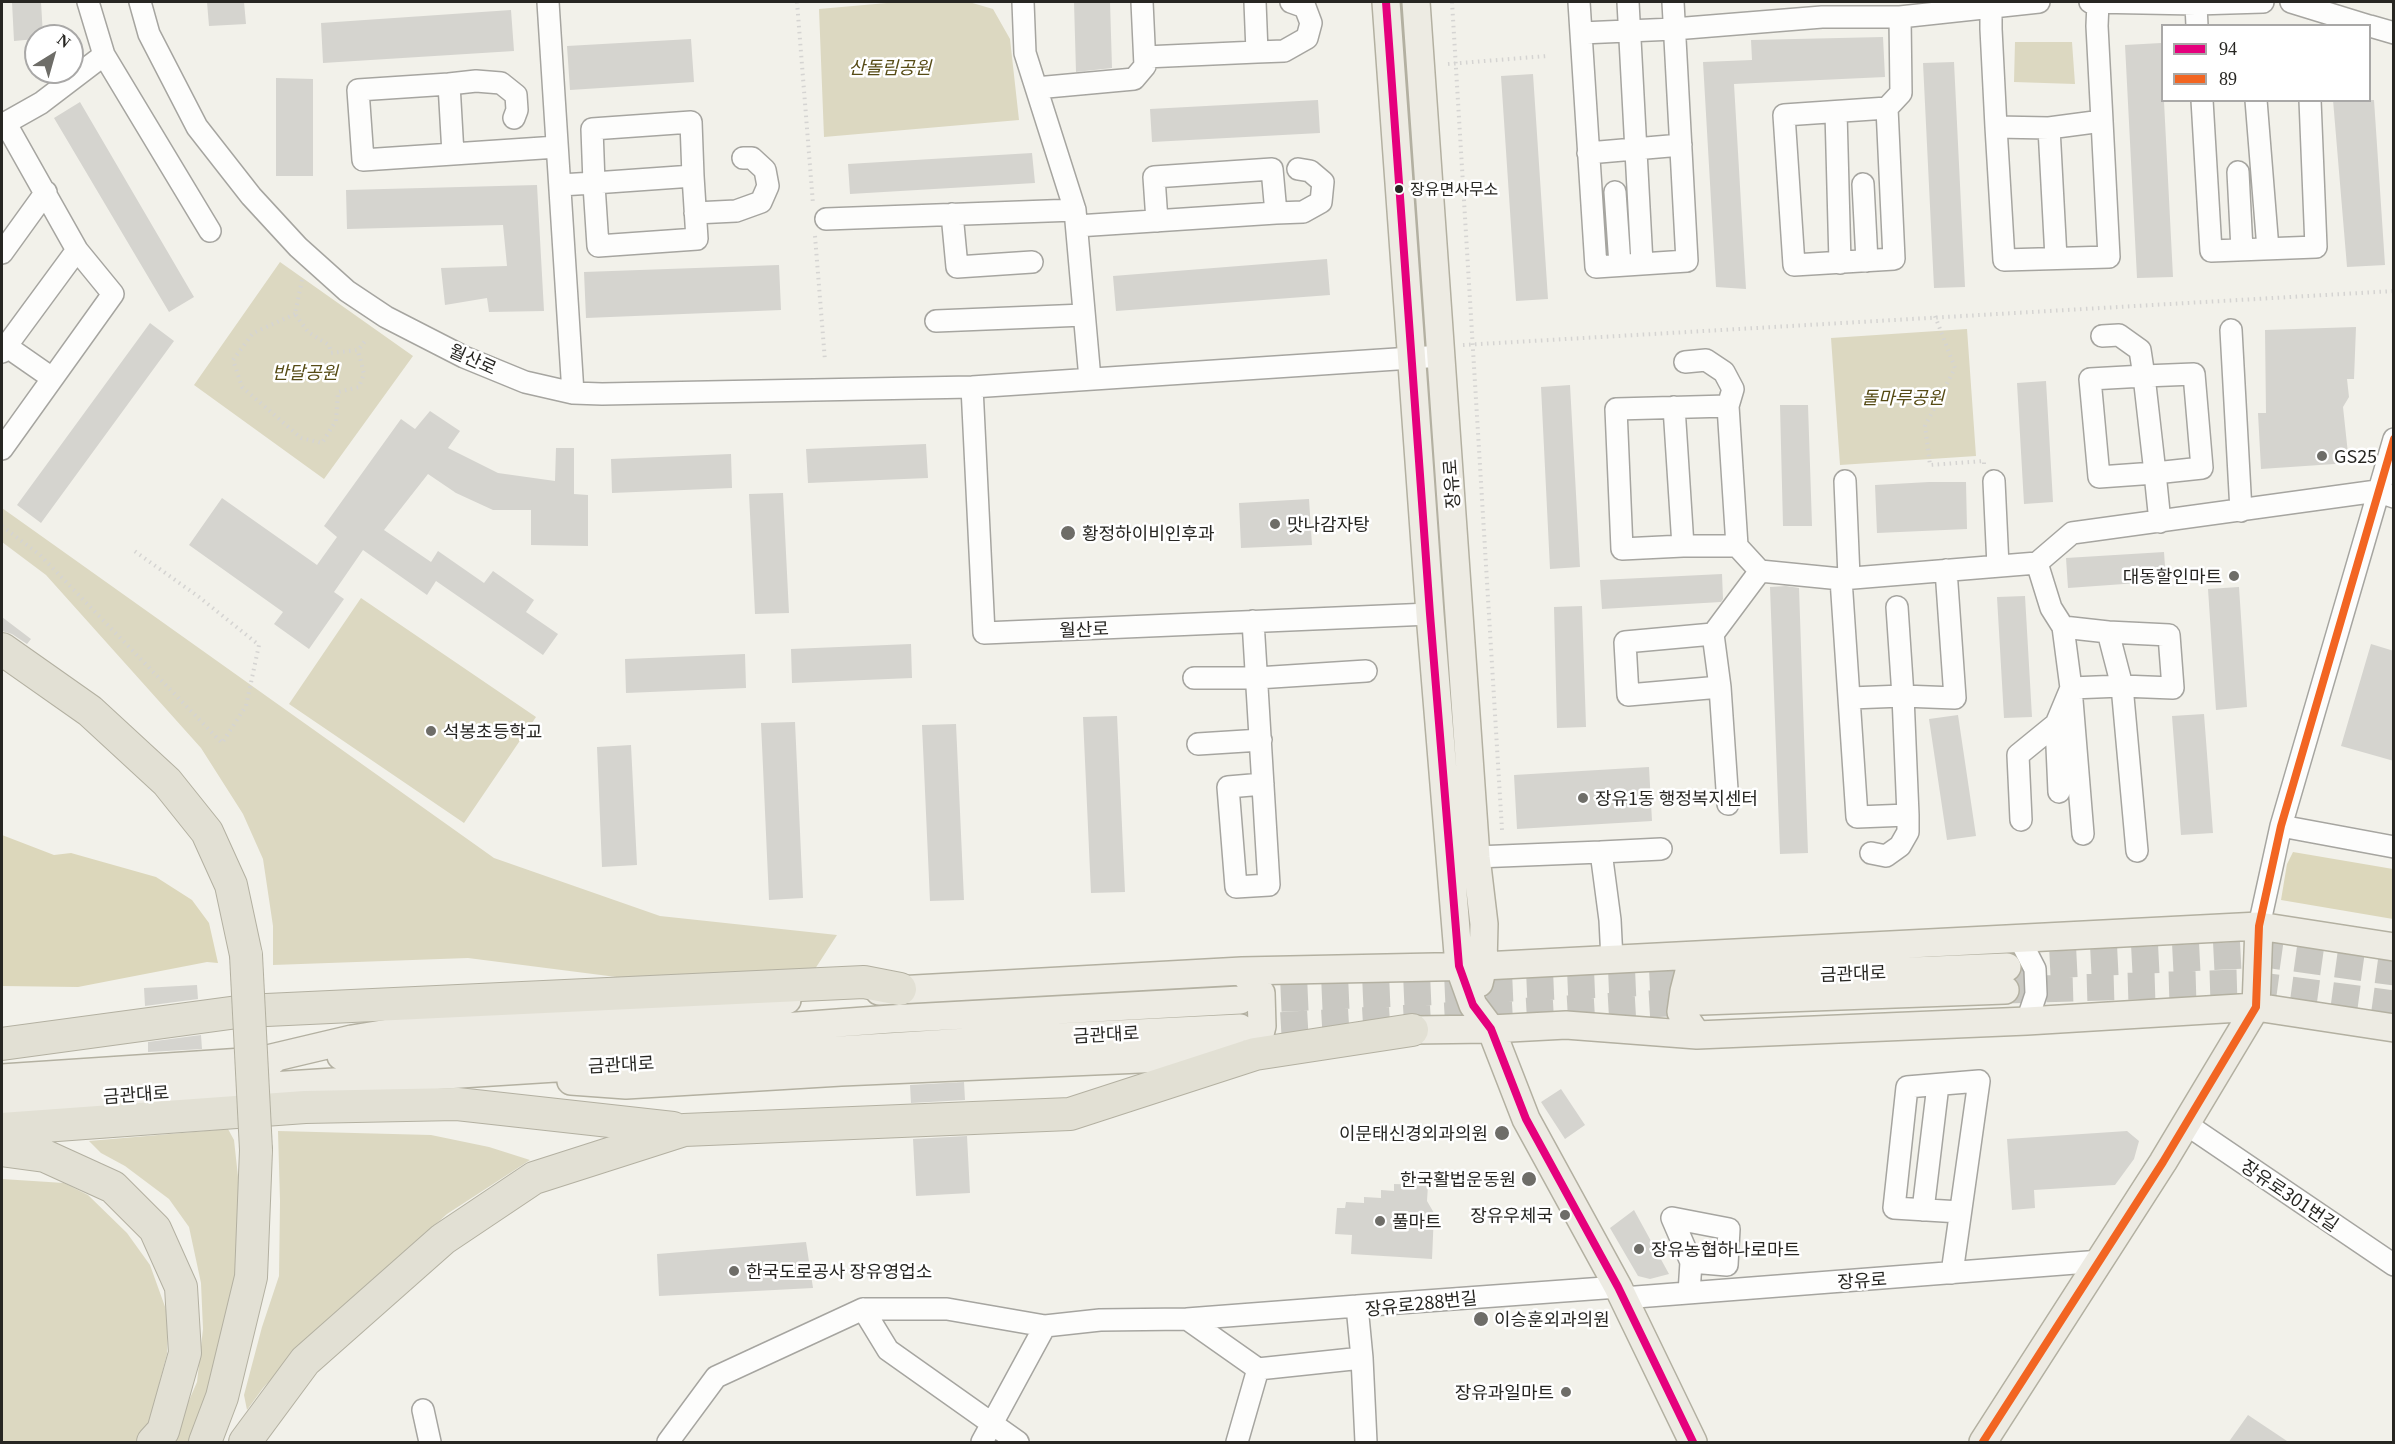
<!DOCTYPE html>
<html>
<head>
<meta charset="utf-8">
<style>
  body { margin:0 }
  #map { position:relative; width:2395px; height:1444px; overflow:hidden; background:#f2f1ea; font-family:Georgia,serif }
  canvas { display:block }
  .frame { position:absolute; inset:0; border:3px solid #272622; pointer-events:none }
  .legend { position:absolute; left:2161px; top:24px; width:210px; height:78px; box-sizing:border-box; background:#fff; border:2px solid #a9a8a7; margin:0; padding:8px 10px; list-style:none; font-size:18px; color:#272622 }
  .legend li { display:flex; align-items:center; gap:12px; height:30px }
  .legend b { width:30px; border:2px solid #a9a8a7 }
  .north { position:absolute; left:24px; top:24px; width:60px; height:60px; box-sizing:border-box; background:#fff; border:2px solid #a9a8a7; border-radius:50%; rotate:37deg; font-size:16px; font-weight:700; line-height:24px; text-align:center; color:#272622 }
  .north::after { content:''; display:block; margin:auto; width:21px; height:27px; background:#6e6d68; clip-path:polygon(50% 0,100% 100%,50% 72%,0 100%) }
</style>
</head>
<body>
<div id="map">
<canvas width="2395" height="1444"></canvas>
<div class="frame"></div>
<ul class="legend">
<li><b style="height:8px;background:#e5007d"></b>94</li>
<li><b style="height:8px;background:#f26522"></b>89</li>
</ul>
<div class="north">N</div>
</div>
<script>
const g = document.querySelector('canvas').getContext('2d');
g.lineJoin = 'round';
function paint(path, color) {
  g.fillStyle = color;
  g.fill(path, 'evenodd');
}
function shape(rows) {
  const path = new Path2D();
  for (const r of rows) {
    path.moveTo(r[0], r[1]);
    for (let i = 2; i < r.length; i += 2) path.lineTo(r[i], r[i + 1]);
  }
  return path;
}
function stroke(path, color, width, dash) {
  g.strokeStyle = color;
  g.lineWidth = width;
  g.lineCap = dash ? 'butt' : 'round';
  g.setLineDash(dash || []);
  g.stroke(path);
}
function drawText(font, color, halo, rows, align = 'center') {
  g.font = font + ' Georgia,"Noto Sans KR",serif';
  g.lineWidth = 5;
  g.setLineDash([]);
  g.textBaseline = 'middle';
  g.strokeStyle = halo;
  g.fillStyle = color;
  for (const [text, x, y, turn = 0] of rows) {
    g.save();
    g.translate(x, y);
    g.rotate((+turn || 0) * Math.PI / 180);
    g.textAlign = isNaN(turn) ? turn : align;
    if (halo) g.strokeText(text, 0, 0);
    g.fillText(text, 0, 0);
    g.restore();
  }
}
const green = shape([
  [898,2,969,2,993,9,1010,39,1019,120,824,137,819,9],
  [2015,42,2072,42,2075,84,2014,82],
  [280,262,413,356,324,479,194,385],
  [1967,329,1976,456,1840,465,1831,338],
  [2,508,494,858,660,916,837,935,815,969,632,979,468,958,273,965,273,926,263,859,243,814,201,748,46,575,2,542],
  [361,598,536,717,464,823,289,704],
  [228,1129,234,1140,242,1213,237,1268,223,1350,193,1442,171,1442,197,1382,203,1329,201,1283,189,1227,169,1199,125,1166,101,1153,89,1141],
  [278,1131,431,1135,489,1147,530,1160,447,1214,300,1348,263,1388,247,1410,244,1395,262,1327,279,1276,280,1201],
  [2,1179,64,1183,88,1195,127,1233,150,1265,168,1315,167,1354,147,1430,135,1442,2,1442]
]);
const forest = shape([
  [2,835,54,855,71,853,156,877,192,900,209,923,218,963,207,962,78,987,2,986],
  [2293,852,2393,869,2393,919,2281,900,2287,864]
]);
const building = shape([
  [12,2,41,2,43,36,36,36,36,39,14,41],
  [207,2,244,2,246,24,209,26],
  [1074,2,1110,2,1112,68,1076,72],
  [511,10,514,51,323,63,321,23],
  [1883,37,1885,77,1734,84,1746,289,1716,287,1703,62,1752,60,1751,40],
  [691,39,694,82,570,90,567,46],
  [2161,43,2173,277,2137,278,2125,45],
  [1954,62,1965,287,1934,288,1923,63],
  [1533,74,1548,299,1516,301,1501,76],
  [276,78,313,79,313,176,276,176],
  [1318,100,1320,133,1152,142,1150,109],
  [2333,100,2374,100,2385,265,2347,267],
  [80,102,194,297,169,312,54,118],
  [1032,153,1035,183,850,194,848,164],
  [537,185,544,311,489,312,487,298,445,305,441,268,507,266,503,225,347,229,346,190],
  [1327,259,1330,295,1116,311,1113,276],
  [779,265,781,310,586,318,584,272],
  [150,323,174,341,41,523,17,505],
  [2356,327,2354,379,2347,379,2349,397,2343,407,2349,463,2261,469,2258,413,2266,413,2265,330],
  [2046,381,2053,502,2024,504,2017,383],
  [1570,385,1580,567,1550,569,1541,387],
  [1780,405,1808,405,1812,526,1783,526],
  [430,411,460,431,448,448,498,473,555,481,556,448,574,448,574,494,588,495,588,546,531,545,531,510,493,510,456,493,428,474,384,530,431,562,438,551,484,583,493,571,534,600,526,612,558,634,543,655,436,581,427,595,363,550,334,592,344,599,309,649,274,624,283,612,189,545,222,498,317,565,337,537,324,526,401,419,415,429],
  [926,444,928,478,808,483,806,449],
  [731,454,732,488,612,493,611,459],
  [1929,482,1966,482,1967,529,1877,533,1875,485],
  [783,493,789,613,755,614,749,494],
  [1309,499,1312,545,1241,548,1239,503],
  [2164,552,2166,581,2068,588,2066,558],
  [1722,574,1723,599,1721,602,1602,609,1600,580],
  [1786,586,1799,588,1808,853,1780,854,1770,587],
  [2239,587,2247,707,2216,710,2208,589],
  [2025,596,2032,717,2004,718,1997,597],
  [1582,606,1586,727,1557,728,1554,607],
  [2,617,31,639,27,644,12,634,2,631],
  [911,644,912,678,792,683,791,649],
  [2371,644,2394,651,2394,761,2341,746],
  [745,654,746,688,626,693,625,659],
  [2204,714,2213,833,2181,835,2172,716],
  [1958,715,1976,836,1947,840,1929,719],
  [1117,716,1125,892,1091,893,1083,717],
  [795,722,803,898,769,900,761,723],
  [956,724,964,900,930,901,922,725],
  [631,745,637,865,602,867,597,747],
  [1649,767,1652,821,1517,829,1514,775],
  [197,985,198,999,145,1006,144,988],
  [201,1035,202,1049,148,1052,148,1042],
  [964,1082,965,1100,911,1103,910,1085],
  [1561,1089,1585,1125,1565,1139,1541,1102],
  [2127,1131,2139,1141,2134,1159,2115,1185,2034,1190,2035,1208,2012,1210,2007,1139],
  [967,1136,970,1193,916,1196,913,1139],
  [1394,1184,1428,1185,1427,1201,1434,1213,1432,1259,1351,1254,1352,1235,1335,1234,1337,1208,1345,1208,1346,1202,1364,1203,1364,1197,1381,1198,1381,1190,1394,1191],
  [1634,1210,1669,1274,1650,1279,1638,1276,1610,1228],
  [806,1242,813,1288,659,1296,657,1254],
  [2248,1415,2290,1443,2228,1443]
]);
const majorTunnel = shape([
  [2009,967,2265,954,2394,972],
  [2005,990,2239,983,2394,1004],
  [1240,1000,1699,980],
  [1240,1028,1702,1001]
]);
const path = shape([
  [797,2,813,204],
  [1452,2,1502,830],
  [2392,4,2393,2],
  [1448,64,1547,56],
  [815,236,825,361],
  [302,280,295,314,308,332,329,345,331,353,358,350,365,341],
  [295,314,253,333,233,360,242,387,301,438,322,443,336,421,338,392,359,387,364,374,358,350],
  [1935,316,1955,368,1925,426,1930,465,1984,461,1984,464],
  [1463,345,2394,291],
  [2,526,40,555,222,743,246,706,259,645,199,597,133,550]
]);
const minor = shape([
  [88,2,104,55,210,231],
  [140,2,149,34,197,127,251,196,298,247,347,291,386,317,464,357,525,382,573,393,602,394,972,387,1442,356],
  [548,2,573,393],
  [1023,2,1025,53,1075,210,1090,379],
  [1579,2,1596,267,1687,261,1673,2],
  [1628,2,1642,263],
  [2090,2,2196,4,2263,2],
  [2098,2,2097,26,2102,121],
  [2291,2,2369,26],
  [2196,4,2197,26],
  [1991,7,1991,29,1996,127,2004,260,2109,257,2102,121,2049,128,1996,127],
  [2370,26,2394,33],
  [1581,33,1674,29,1822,17,1900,17,2039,2],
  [1257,52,1284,51,1307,38,1311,23,1305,7,1291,2],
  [1145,57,1257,52,1255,2],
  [449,84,476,81,501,83,516,95,517,110,514,118],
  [1036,88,1134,79,1145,66,1142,2],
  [2202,100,2211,251,2316,247,2310,100],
  [2256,100,2268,249],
  [1887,108,1784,115,1794,265,1894,259,1887,108,1901,93,1900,17],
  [1836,112,1840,263],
  [2,125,41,103,104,55],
  [2049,128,2056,258],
  [1588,153,1681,145],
  [453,154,449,84,358,90,363,160,453,154,557,147],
  [2238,172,2242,250],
  [1863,184,1867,261],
  [560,185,594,183,693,176,697,239,598,246,594,185,594,183,592,129,691,122,693,176],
  [1615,192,1620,265],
  [695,213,736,211,761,202,768,186,765,170,752,158,743,158],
  [1276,213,1303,212,1321,202,1323,182,1310,171,1298,169],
  [952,214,957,267,1032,262],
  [826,219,1075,210],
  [1077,226,1276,213,1272,169,1154,177,1157,221],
  [2,253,46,192],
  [936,321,1084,315],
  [2231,330,2241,511],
  [2102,336,2119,335,2140,350,2144,376,2090,379,2099,477,2155,473,2202,468,2194,374,2144,376,2155,473,2160,522],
  [6,346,52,378],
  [2,352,77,250],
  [1685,362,1706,360,1724,372,1733,389,1728,406],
  [972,387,984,633,1430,614],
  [1674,407,1683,546],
  [2,449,113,294,77,250,6,124],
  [1845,481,1849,577],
  [1994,481,1998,566],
  [1737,546,1683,546,1622,549,1616,409,1728,406,1737,546,1760,571,1841,579],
  [1897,607,1903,696,1955,698,1946,570],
  [1253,621,1269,885,1236,887,1228,787,1263,784],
  [2063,627,2071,688,2083,834],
  [1713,634,1625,642,1628,695,1720,687],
  [1194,678,1257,678,1366,671],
  [1850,698,1903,696,1908,815,1857,817,1841,579,2037,563],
  [2056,724,2059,792],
  [1198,744,1261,740],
  [1728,804,1720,687,1713,634,1760,571],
  [2021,820,2018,755,2056,724,2071,688,2122,686,2173,688,2169,635,2108,632],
  [2281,826,2394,847],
  [2137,851,2122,686,2108,632,2063,627,2051,608,2037,563,2072,533,2377,491,2394,497],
  [1601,852,1661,849],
  [1871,853,1886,856,1900,846,1908,832,1908,815],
  [1476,857,1601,852,1610,920,1612,960],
  [2259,926,2281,826,2394,439],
  [2019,938,2035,969,2036,994,2027,1021],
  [2186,1124,2394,1265],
  [1923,1210,1938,1085],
  [1952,1273,1979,1081,1907,1087,1894,1208,1960,1212],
  [1689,1293,1691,1262,1672,1218,1729,1229,1727,1265,1691,1262],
  [1623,1298,2101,1261],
  [1187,1319,1357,1306],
  [423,1410,430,1442],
  [668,1442,716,1377,863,1309],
  [982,1442,1045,1326],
  [1018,1442,888,1350,863,1309,947,1309,1045,1326,1100,1320,1187,1319,1258,1369,1362,1358],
  [1237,1442,1258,1369],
  [1366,1442,1362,1358,1357,1306,1618,1287]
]);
const major = shape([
  [1386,2,1430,614,1459,966,1473,1005,1491,1029,1526,1119,1618,1287,1693,1442],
  [1416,2,1476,857,1484,924,1483,966,1479,983],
  [1693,956,1684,991,1681,1012,1697,1035],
  [1699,980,2007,967],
  [879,991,1242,971,1483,966,2259,926,2394,947],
  [1702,1001,2005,990],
  [1412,1030,1491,1029,1566,1025,1697,1035,2027,1021,2256,1007,2394,1028],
  [341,1056,622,1039,891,1019,1240,1000],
  [259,1061,352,1039,413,1029,615,1016,787,1000],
  [2,1078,273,1060],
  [571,1081,626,1085,841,1072,1255,1054,1262,1026,1261,993,1242,971],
  [2,1103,998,1040,1240,1028],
  [1983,1442,2163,1162,2256,1007,2259,926]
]);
const highway = shape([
  [2,649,90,711,167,782,207,832,231,885,246,955],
  [2,1044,245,1011,864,982,900,989],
  [2,1129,305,1107,457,1104,673,1128],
  [2,1150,45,1156,113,1187,155,1229,181,1287,185,1353,163,1431,153,1442],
  [205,1442,222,1397,251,1277,256,1150],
  [245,1442,305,1361,443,1239,534,1178,684,1130,1070,1114,1255,1054,1412,1030]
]);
const highwayBridge = shape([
  [246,955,256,1150]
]);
const bus1 = shape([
  [1386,2,1430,614,1459,966,1473,1005,1491,1029,1526,1119,1618,1287,1693,1442]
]);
const bus2 = shape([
  [1983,1442,2163,1162,2256,1007,2259,926,2281,826,2394,439]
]);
const markers = [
  [1399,189,5,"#272622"],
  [2322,456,6,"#6e6d68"],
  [1275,524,6,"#6e6d68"],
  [1068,533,8,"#6e6d68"],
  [2234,576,6,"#6e6d68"],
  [431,731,6,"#6e6d68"],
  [1583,798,6,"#6e6d68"],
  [1502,1133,8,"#6e6d68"],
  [1529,1179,8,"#6e6d68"],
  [1565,1215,6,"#6e6d68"],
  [1380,1221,6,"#6e6d68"],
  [1639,1249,6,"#6e6d68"],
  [734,1271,6,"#6e6d68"],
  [1481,1319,8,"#6e6d68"],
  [1566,1392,6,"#6e6d68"]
];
const busNames = [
  ["장유면사무소",1410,189]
];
const parkNames = [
  ["산돌림공원",890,67],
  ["반달공원",305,372],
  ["돌마루공원",1903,397]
];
const streetNames = [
  ["월산로",473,359,24],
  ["장유로",1451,484,-94],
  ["월산로",1084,629,-2],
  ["금관대로",1853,973,-2],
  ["금관대로",1106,1034,-3],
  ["금관대로",621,1064,-3],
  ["금관대로",136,1094,-4],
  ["장유로301번길",2290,1195,34],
  ["장유로",1862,1280,-4],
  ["장유로288번길",1421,1303,-6]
];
const poiNames = [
  ["GS25",2334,456],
  ["맛나감자탕",1287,524],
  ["황정하이비인후과",1082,533],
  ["대동할인마트",2222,576,"right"],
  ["석봉초등학교",443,731],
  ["장유1동 행정복지센터",1595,798],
  ["이문태신경외과의원",1488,1133,"right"],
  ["한국활법운동원",1516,1179,"right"],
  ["장유우체국",1553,1215,"right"],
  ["풀마트",1392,1221],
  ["장유농협하나로마트",1651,1249],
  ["한국도로공사 장유영업소",746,1271],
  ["이승훈외과의원",1494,1319],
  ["장유과일마트",1554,1392,"right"]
];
paint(green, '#dcd8c1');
paint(forest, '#dcd7bb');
paint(building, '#d5d4cf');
stroke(majorTunnel, '#c9c8c2', 27, [27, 14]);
stroke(minor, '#a6a5a0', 24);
stroke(major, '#b3b0a1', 30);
stroke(highway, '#b3b0a1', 34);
stroke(path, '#d5d4d2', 4, [1.5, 4.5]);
stroke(minor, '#fdfdfc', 21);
stroke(major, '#edebe3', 27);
stroke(highway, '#e2e0d4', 32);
stroke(highwayBridge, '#b3b0a1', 34, []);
stroke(highwayBridge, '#e2e0d4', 32);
stroke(bus1, '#e5007d', 8);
stroke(bus2, '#f26522', 8);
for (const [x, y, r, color] of markers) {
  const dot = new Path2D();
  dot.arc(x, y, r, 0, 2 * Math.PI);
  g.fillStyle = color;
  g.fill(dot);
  stroke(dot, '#fff', 2);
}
drawText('16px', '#272622', '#fff', busNames, 'left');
drawText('italic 18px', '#564b15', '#fff', parkNames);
drawText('18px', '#272622', '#fff', streetNames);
drawText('18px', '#272622', '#fff', poiNames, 'left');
</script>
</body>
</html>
